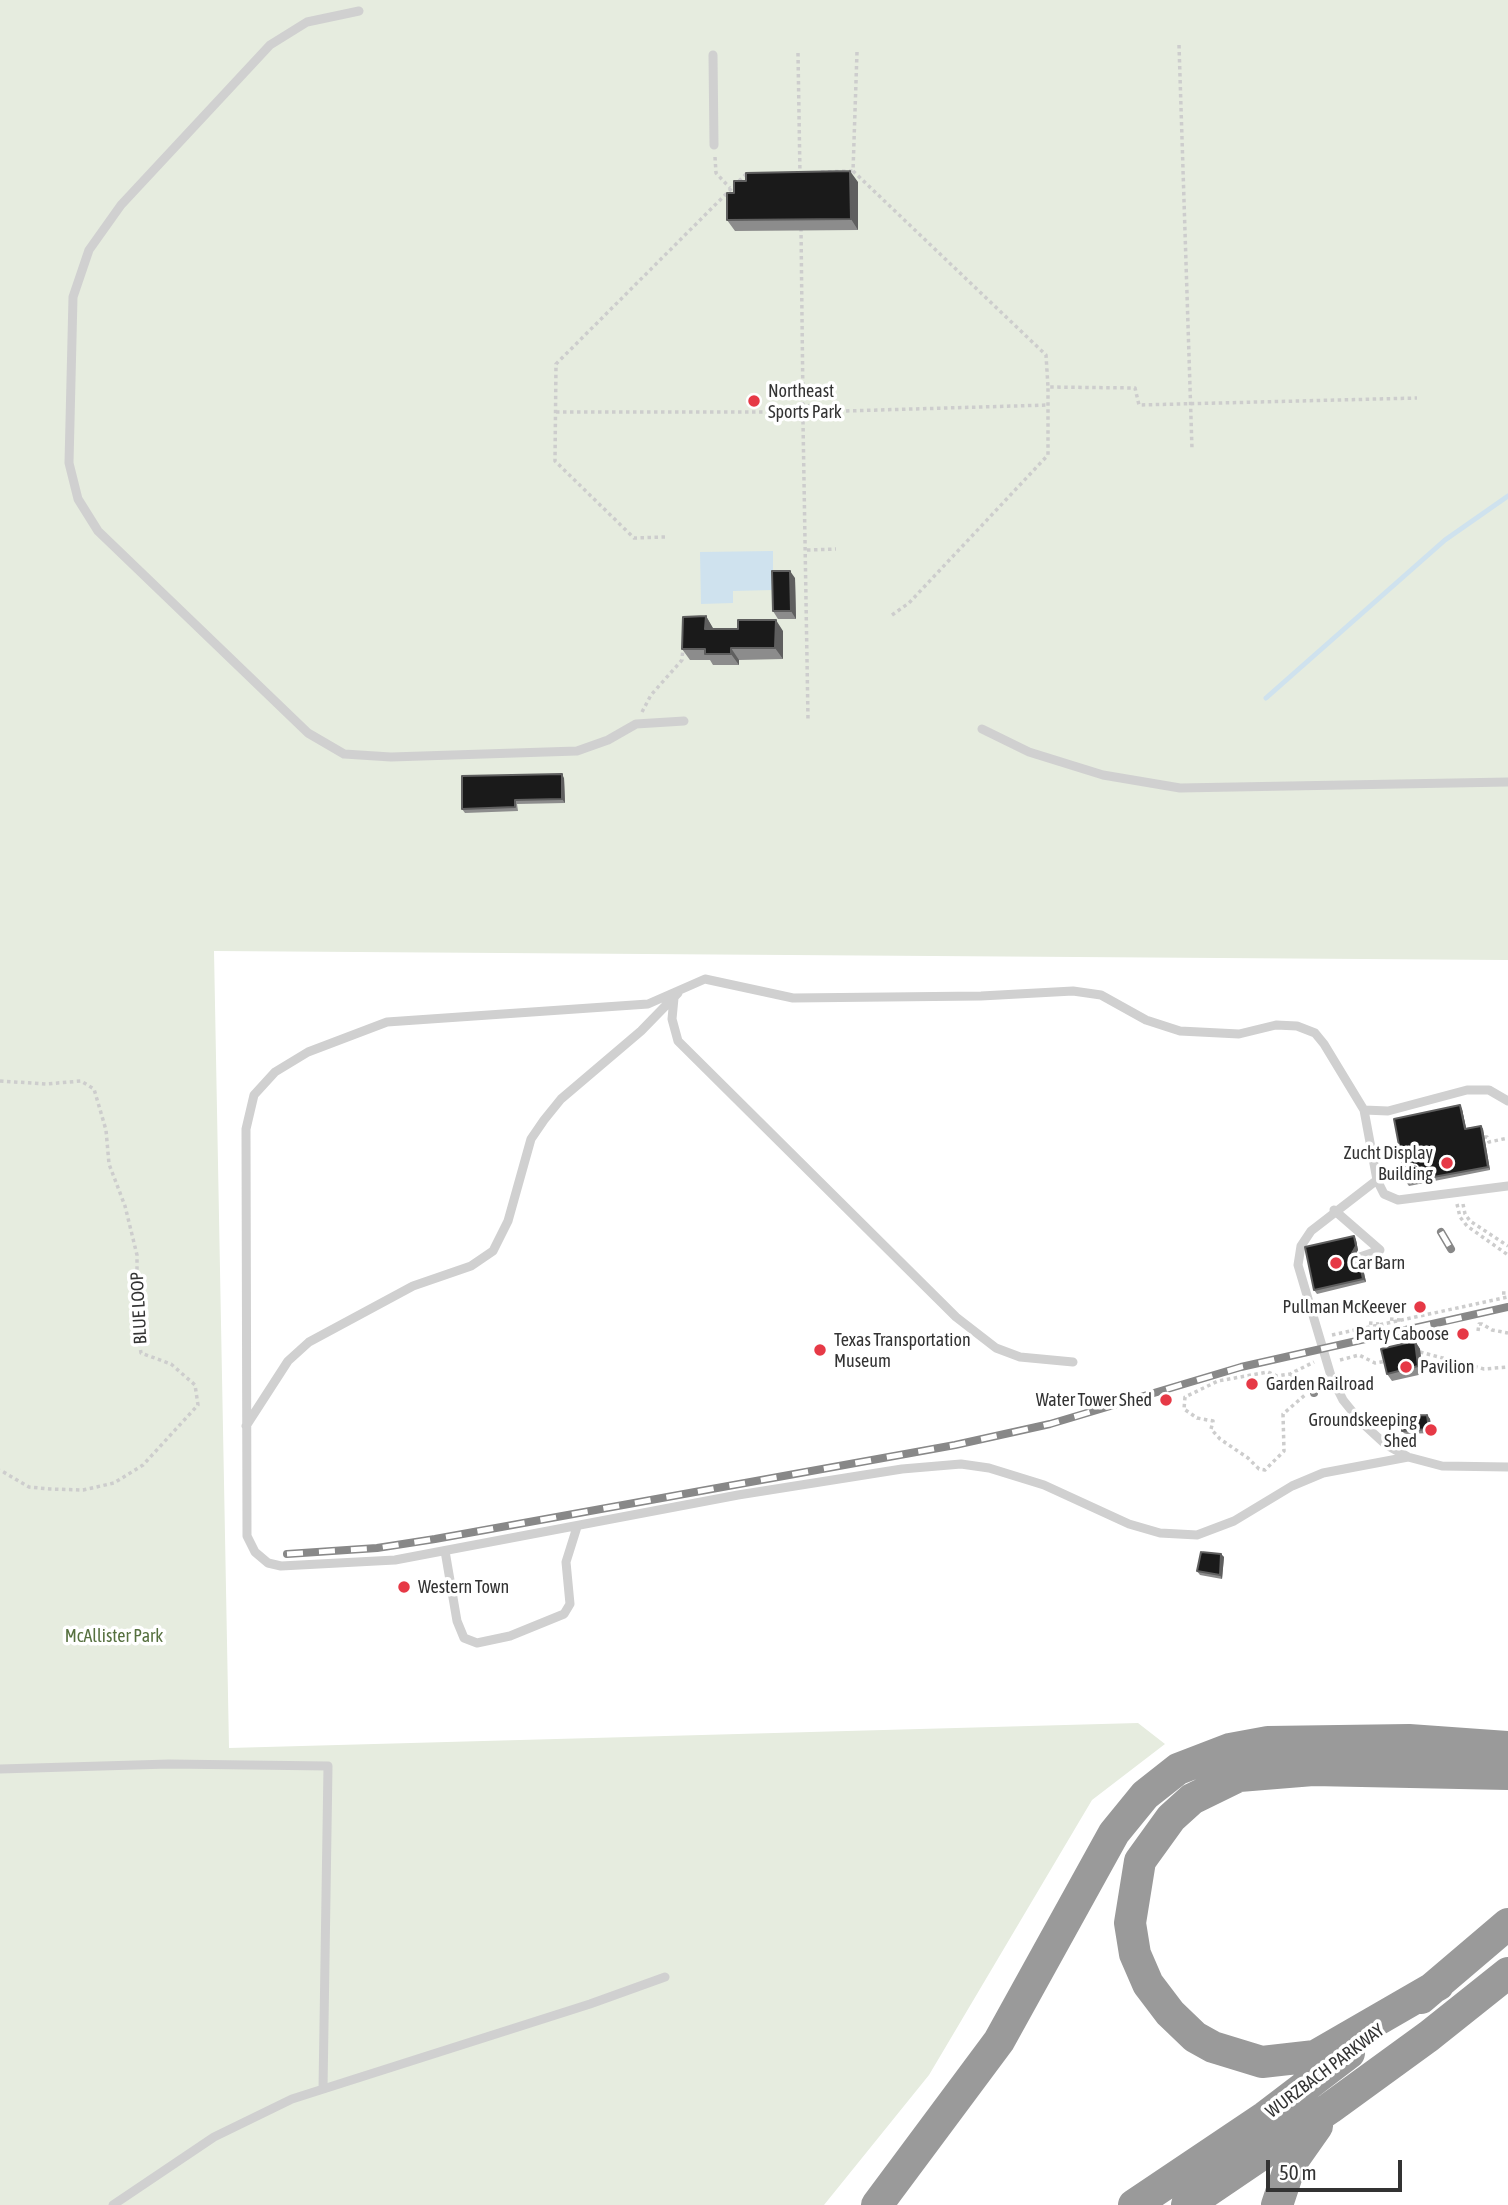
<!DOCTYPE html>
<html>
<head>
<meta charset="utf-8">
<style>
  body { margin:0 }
  #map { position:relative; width:1508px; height:2205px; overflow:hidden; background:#fff; font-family:"Asap Condensed",sans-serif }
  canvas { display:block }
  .scale { position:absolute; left:1266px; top:2160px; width:136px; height:32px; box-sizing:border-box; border:4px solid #333; border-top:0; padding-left:9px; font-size:21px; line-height:24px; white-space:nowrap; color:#333; -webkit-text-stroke:5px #fff; paint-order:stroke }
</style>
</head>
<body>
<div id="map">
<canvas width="1508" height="2205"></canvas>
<div class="scale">50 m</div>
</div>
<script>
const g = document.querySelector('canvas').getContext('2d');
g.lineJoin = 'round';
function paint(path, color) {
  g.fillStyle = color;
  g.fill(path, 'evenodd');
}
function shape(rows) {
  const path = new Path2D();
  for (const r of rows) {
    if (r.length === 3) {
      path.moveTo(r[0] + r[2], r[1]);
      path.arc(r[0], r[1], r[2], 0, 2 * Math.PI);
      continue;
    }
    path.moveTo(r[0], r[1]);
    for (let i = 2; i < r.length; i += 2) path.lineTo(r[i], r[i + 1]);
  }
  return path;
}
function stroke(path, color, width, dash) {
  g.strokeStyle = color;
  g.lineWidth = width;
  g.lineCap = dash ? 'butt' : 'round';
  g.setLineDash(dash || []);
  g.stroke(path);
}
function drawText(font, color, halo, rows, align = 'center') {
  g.font = font + ' "Asap Condensed",sans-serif';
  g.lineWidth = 7;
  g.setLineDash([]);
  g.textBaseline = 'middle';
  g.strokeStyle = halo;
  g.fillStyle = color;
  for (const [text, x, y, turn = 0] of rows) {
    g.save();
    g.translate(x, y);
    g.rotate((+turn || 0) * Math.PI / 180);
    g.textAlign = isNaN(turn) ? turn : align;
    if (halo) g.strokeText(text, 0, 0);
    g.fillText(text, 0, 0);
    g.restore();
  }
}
const green = shape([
  [0,0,1508,0,1508,960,214,951,229,1748,1138,1723,1165,1744,1092,1800,929,2075,824,2205,0,2205]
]);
const water = shape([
  [773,551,773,590,733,591,733,603,701,604,700,552]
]);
const stream = shape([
  [1266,698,1445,540,1508,496]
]);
const path = shape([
  [1179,45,1192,449],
  [857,52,853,171,1046,355,1048,387,1135,388,1139,405,1417,398],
  [798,53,800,175],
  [715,157,716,173,730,188],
  [821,172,853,171],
  [801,228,803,404],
  [803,412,8],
  [556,412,795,412],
  [811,412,1048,405],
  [803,421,808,719],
  [665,537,634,538,555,461,556,364,747,173],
  [807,550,836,549],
  [892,615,909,603,1048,455,1048,387],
  [642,712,651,695,682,660,683,646],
  [0,1081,46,1084,81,1081,94,1089,106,1130,109,1164,125,1206,137,1255,137,1328,141,1353,171,1364,195,1385,198,1405,143,1465,114,1483,83,1490,50,1489,29,1487,0,1470],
  [1484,1137,1487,1137,1489,1142,1508,1138],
  [1391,1182,1394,1178,1407,1175],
  [1457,1204,1460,1217,1467,1226,1508,1255],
  [1463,1204,1465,1214,1470,1221,1508,1246],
  [1502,1293,1508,1293],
  [1390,1319,1401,1320],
  [1369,1323,1379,1324],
  [1478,1331,1479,1324,1482,1324,1492,1330,1508,1333],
  [1332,1335,1508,1297],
  [1420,1352,1484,1369,1508,1367],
  [1340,1360,1359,1355,1375,1363,1387,1361],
  [1290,1374,1300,1381,1305,1395,1283,1414,1284,1451,1265,1470,1259,1469,1248,1458,1220,1439,1211,1429,1213,1421,1197,1418,1184,1409,1185,1397,1218,1381,1268,1372,1277,1376,1290,1374,1314,1362]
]);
const lane = shape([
  [359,11,307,22,270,45,121,205,89,250,73,297,69,463,78,499,98,531,308,733,344,754,391,757,577,751,608,740,636,724,684,721],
  [713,55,714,145],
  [982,729,1029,752,1103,775,1180,788,1508,782],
  [674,998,672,1019,678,1041,956,1317,996,1348,1020,1357,1073,1362],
  [1364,1110,1388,1111,1467,1090,1489,1090,1508,1101],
  [1377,1180,1364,1110,1324,1044,1315,1033,1297,1026,1276,1025,1239,1034,1180,1031,1146,1020,1101,995,1073,991,981,996,793,998,705,979,648,1004,387,1022,308,1052,275,1072,254,1095,246,1129,247,1536,255,1552,268,1563,281,1566,395,1560,738,1495,902,1469,961,1464,989,1468,1044,1485,1129,1524,1160,1533,1197,1535,1234,1521,1292,1486,1323,1473,1408,1457],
  [1508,1186,1398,1200,1384,1194,1377,1180,1311,1231,1301,1246,1298,1265,1331,1376,1343,1400,1360,1421,1385,1444,1408,1457,1442,1466,1508,1467],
  [1334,1210,1380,1250,1360,1257],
  [246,1426,288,1361,309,1342,413,1286,471,1266,493,1251,508,1221,531,1139,544,1120,561,1099,641,1031,678,993],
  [445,1551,457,1621,464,1638,477,1643,510,1636,564,1614,570,1604,566,1562,577,1527],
  [0,1769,169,1764,328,1766,323,2089],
  [113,2205,214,2137,292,2099,590,2004,665,1977]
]);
const highway = shape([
  [1438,1985,1315,2056,1262,2062,1213,2047,1195,2037,1170,2013,1148,1984,1135,1954,1130,1923,1140,1861,1171,1818,1192,1799,1239,1776,1313,1770,1508,1774],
  [1421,1998,1508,1924],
  [877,2205,999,2041,1114,1833,1145,1795,1178,1769,1230,1749,1268,1742,1409,1740,1508,1747],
  [1134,2205,1265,2117,1349,2053],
  [1187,2205,1330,2108,1429,2036,1508,1973],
  [1277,2205,1291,2163,1317,2126]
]);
const rail = shape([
  [1441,1232,1451,1249],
  [1312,1382,1314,1393],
  [287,1554,377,1548,435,1539,955,1445,1050,1424,1241,1367,1508,1307]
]);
const wall = shape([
  [858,182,858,230,735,231,727,220],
  [795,578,796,619,778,619,773,611],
  [706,616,713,629,783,631,783,659,739,660,739,665,713,665,710,660,690,660,682,649],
  [564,778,565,803,517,804,518,811,465,813,462,809],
  [1462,1109,1466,1128,1481,1126,1483,1129,1490,1170,1409,1186,1406,1182],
  [1354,1236,1356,1240,1358,1250,1354,1257,1359,1260,1362,1264,1366,1282,1317,1294,1314,1290],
  [1415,1341,1420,1349,1423,1374,1392,1381,1387,1374],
  [1427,1415,1430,1419,1432,1433,1405,1434,1402,1431],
  [1221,1554,1224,1557,1222,1579,1200,1575,1197,1571]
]);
const shadedWall = shape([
  [850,171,858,182,858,230,851,219],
  [790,571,795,578,796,619,791,611],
  [706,616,713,628,713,640,705,629],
  [776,620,783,631,783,659,775,648],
  [731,648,739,660,739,665,731,654],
  [562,774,564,778,565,803,562,799],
  [1460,1105,1462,1109,1467,1132,1465,1129],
  [1481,1126,1483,1129,1490,1170,1488,1167],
  [1354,1236,1356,1240,1358,1250,1353,1259,1351,1255],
  [1359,1260,1362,1264,1366,1282,1363,1279],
  [1415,1341,1420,1349,1423,1374,1418,1366],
  [1427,1415,1430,1419,1432,1433,1429,1429],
  [1221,1554,1224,1557,1222,1579,1220,1575]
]);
const building = shape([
  [850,171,851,219,727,220,727,193,734,193,734,181,746,181,746,173,850,171],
  [772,571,790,571,791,611,773,611,772,571],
  [706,616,705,629,738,629,738,620,776,620,775,648,731,648,731,654,705,654,705,649,682,649,683,617,706,616],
  [562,774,562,799,515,800,515,807,462,809,462,776,562,774],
  [1460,1105,1465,1129,1481,1126,1488,1167,1406,1182,1394,1119,1460,1105],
  [1354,1236,1356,1246,1351,1255,1359,1260,1363,1279,1314,1290,1305,1247,1354,1236],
  [1415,1341,1418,1366,1387,1374,1381,1349,1415,1341],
  [1427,1415,1429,1429,1402,1431,1402,1416,1427,1415],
  [1201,1552,1221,1554,1220,1575,1197,1571,1201,1552]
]);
const markers = [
  [754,401,7,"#e63946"],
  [1447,1163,7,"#e63946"],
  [1336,1263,7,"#e63946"],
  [1420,1307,7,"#e63946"],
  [1463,1334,7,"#e63946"],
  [820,1350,7,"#e63946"],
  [1406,1367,7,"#e63946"],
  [1252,1384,7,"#e63946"],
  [1166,1400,7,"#e63946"],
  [1431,1430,7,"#e63946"],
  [404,1587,7,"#e63946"]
];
const poiNames = [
  ["Northeast",768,391],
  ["Sports Park",768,412],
  ["Zucht Display",1433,1153,"right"],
  ["Building",1433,1174,"right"],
  ["Car Barn",1350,1263],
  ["Pullman McKeever",1406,1307,"right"],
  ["Party Caboose",1449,1334,"right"],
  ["Texas Transportation",834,1340],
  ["Museum",834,1361],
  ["Pavilion",1420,1367],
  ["Garden Railroad",1266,1384],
  ["Water Tower Shed",1152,1400,"right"],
  ["Groundskeeping",1417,1420,"right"],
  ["Shed",1417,1441,"right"],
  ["Western Town",418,1587]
];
const streetNames = [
  ["BLUE LOOP",139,1308,-93],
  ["WURZBACH PARKWAY",1325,2071,-37]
];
const parkNames = [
  ["McAllister Park",114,1636]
];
paint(green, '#e6ecdf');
paint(water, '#cfe2ee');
stroke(stream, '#cfe2ee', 5);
stroke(path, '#cdcdcd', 3.5, [3.5, 3.5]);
stroke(lane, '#d0d0d0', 9);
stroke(highway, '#9a9a9a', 32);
stroke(rail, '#888', 8);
stroke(rail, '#fff', 5, [16]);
paint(wall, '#8c8c8c');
paint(shadedWall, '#5f5f5f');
paint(building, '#1a1a1a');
stroke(building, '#5f5f5f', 2);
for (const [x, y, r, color] of markers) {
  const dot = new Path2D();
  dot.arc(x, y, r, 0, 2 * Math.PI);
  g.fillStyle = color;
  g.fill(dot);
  stroke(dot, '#fff', 2.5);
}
drawText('18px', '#333', '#fff', poiNames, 'left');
drawText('18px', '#333', '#fff', streetNames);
drawText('18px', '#56703f', '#fff', parkNames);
</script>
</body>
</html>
